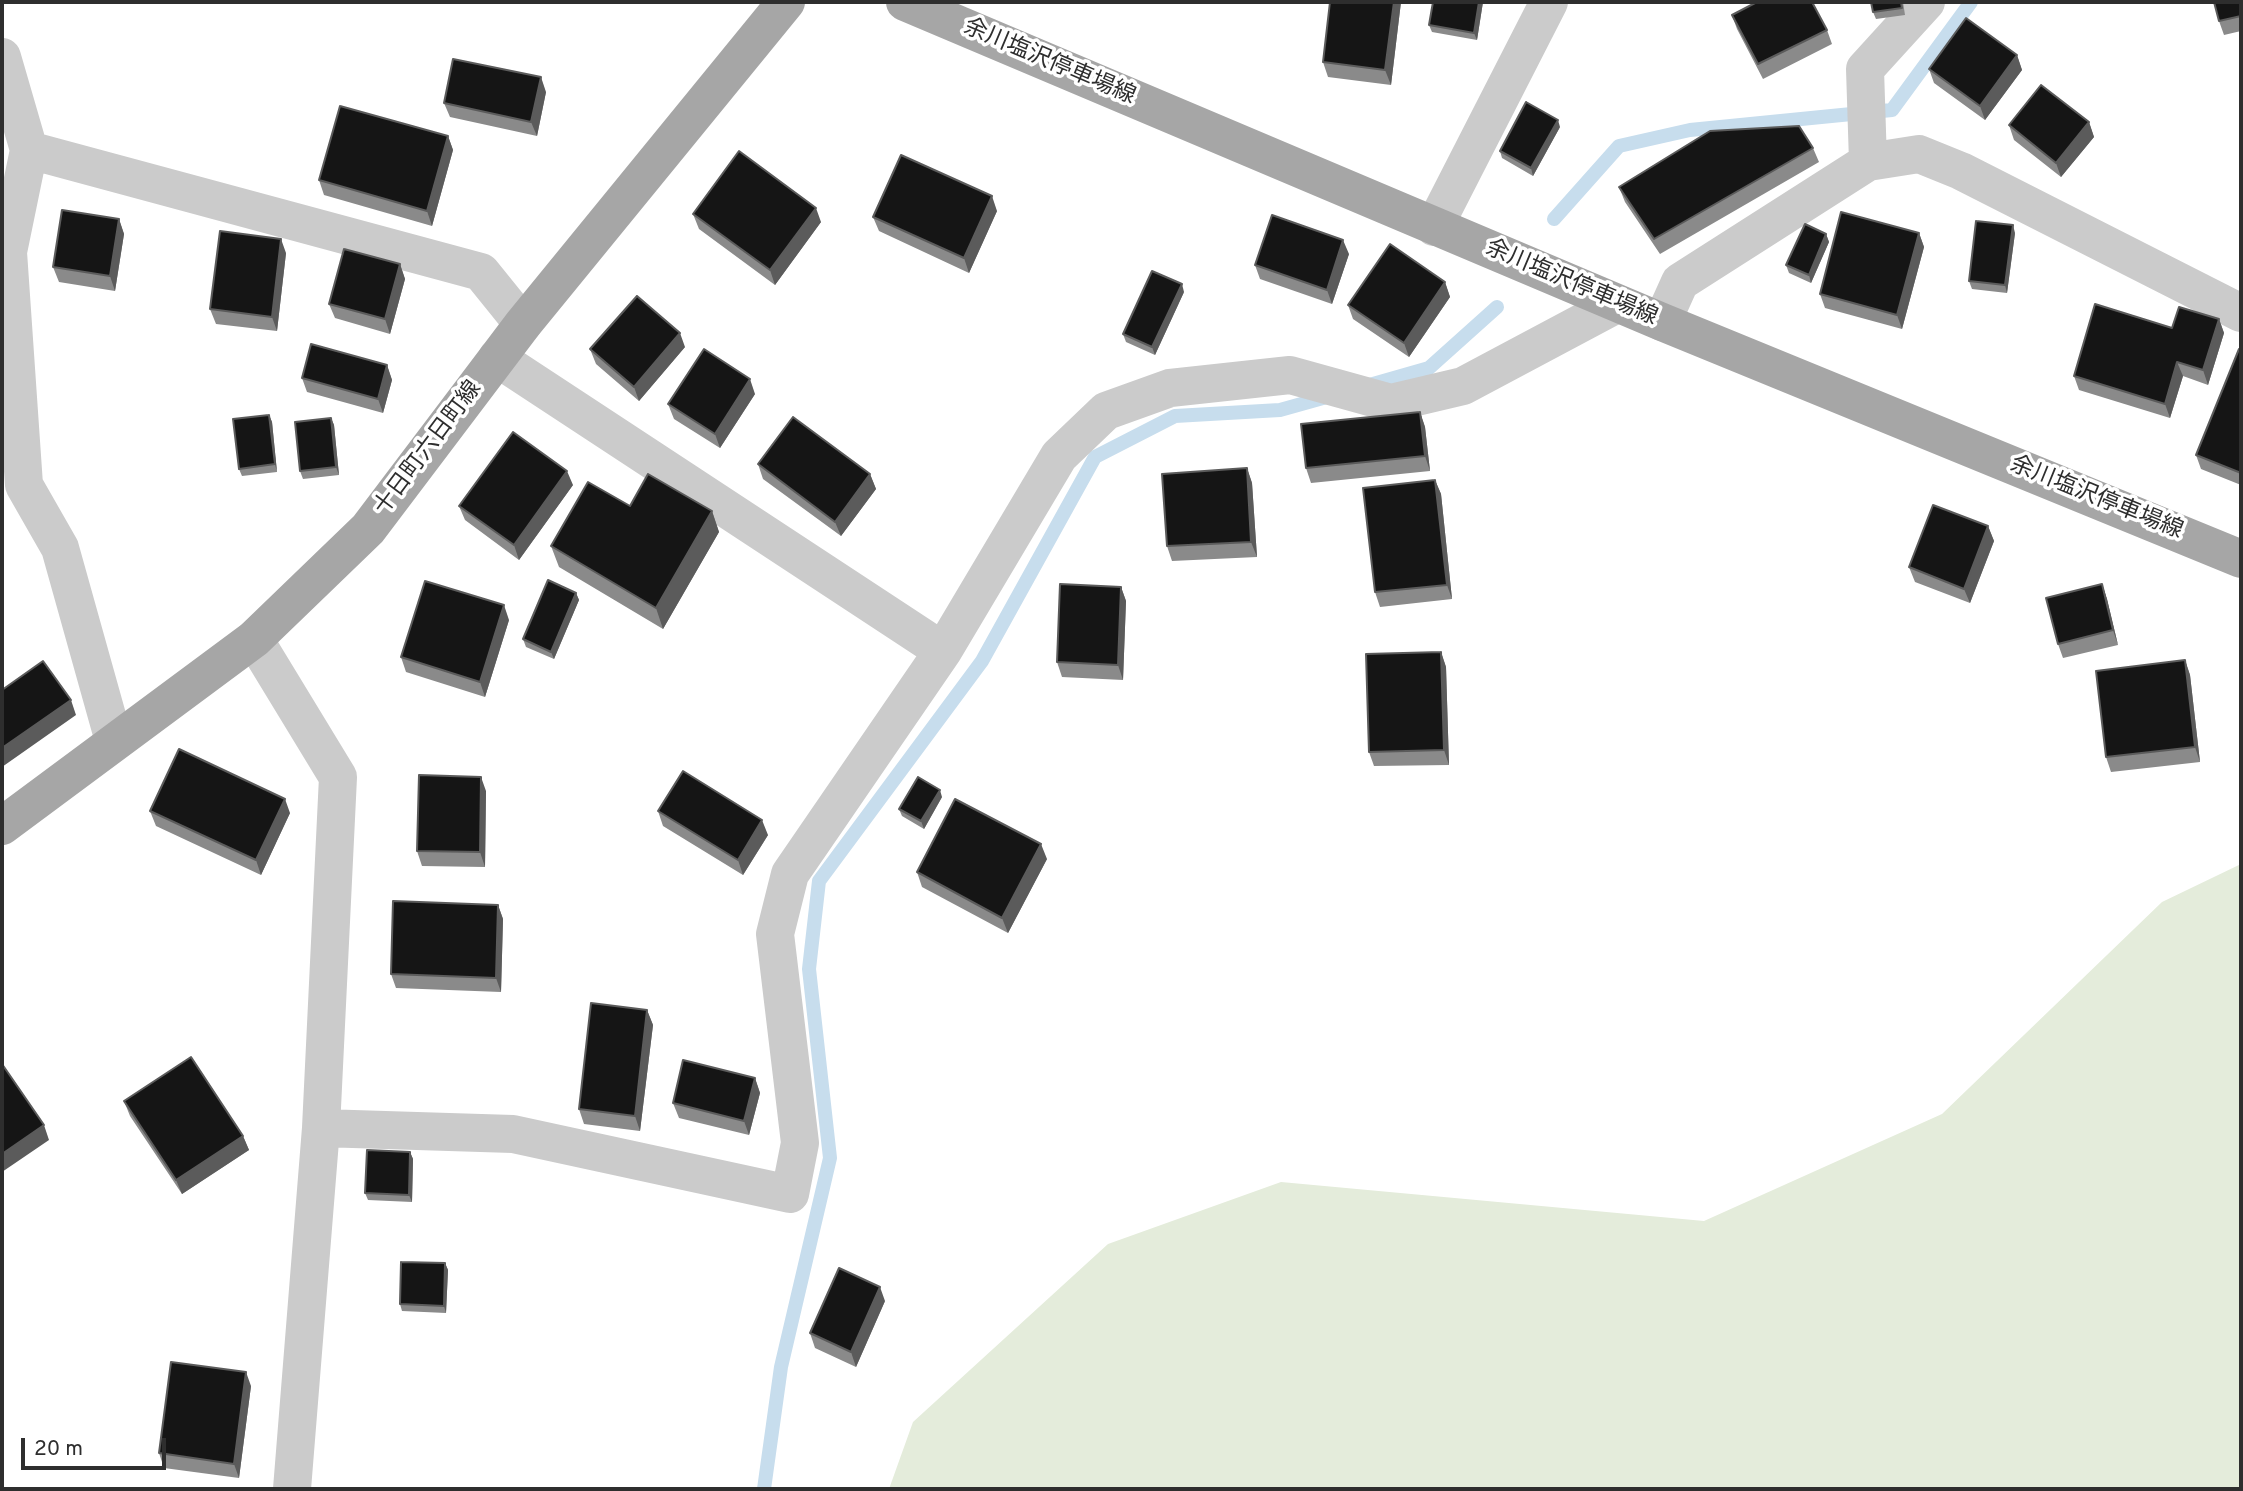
<!DOCTYPE html>
<html>
<head>
<meta charset="utf-8">
<style>
  body { margin:0 }
  #map { position:relative; width:2243px; height:1491px; overflow:hidden; background:#fff; font-family:Overpass,sans-serif }
  canvas { display:block }
  .frame { position:absolute; inset:0; border:4px solid #2e2e2e; pointer-events:none }
  .scale { position:absolute; left:21px; top:1438px; width:145px; height:32px; box-sizing:border-box; border:4px solid #2e2e2e; border-top:0; padding-left:9px; font-size:21px; line-height:24px; white-space:nowrap; color:#2e2e2e; -webkit-text-stroke:5px #fff; paint-order:stroke }
</style>
</head>
<body>
<div id="map">
<canvas width="2243" height="1491"></canvas>
<div class="frame"></div>
<div class="scale">20 m</div>
</div>
<script>
const g = document.querySelector('canvas').getContext('2d');
g.lineJoin = 'round';
function paint(path, color) {
  g.fillStyle = color;
  g.fill(path, 'evenodd');
}
function shape(rows) {
  const path = new Path2D();
  for (const r of rows) {
    path.moveTo(r[0], r[1]);
    for (let i = 2; i < r.length; i += 2) path.lineTo(r[i], r[i + 1]);
  }
  return path;
}
function stroke(path, color, width, dash) {
  g.strokeStyle = color;
  g.lineWidth = width;
  g.lineCap = dash ? 'butt' : 'round';
  g.setLineDash(dash || []);
  g.stroke(path);
}
function drawText(font, color, halo, rows, align = 'center') {
  g.font = font + ' Overpass,"Noto Sans JP",sans-serif';
  g.lineWidth = 7;
  g.setLineDash([]);
  g.textBaseline = 'middle';
  g.strokeStyle = halo;
  g.fillStyle = color;
  for (const [text, x, y, turn = 0] of rows) {
    g.save();
    g.translate(x, y);
    g.rotate((+turn || 0) * Math.PI / 180);
    g.textAlign = isNaN(turn) ? turn : align;
    if (halo) g.strokeText(text, 0, 0);
    g.fillText(text, 0, 0);
    g.restore();
  }
}
const green = shape([
  [2241,864,2241,1489,889,1489,913,1422,1108,1244,1281,1182,1704,1221,1942,1114,2162,902]
]);
const stream = shape([
  [1554,219,1619,146,1690,130,1892,110,1971,2],
  [1366,386,1429,368,1497,307],
  [764,1489,781,1367,830,1158,809,969,819,881,982,661,1095,457,1175,416,1280,410,1330,396]
]);
const minor = shape([
  [2,57,29,150,8,252,24,485,60,548,114,741],
  [29,150,481,272,523,324],
  [1868,162,1865,69,1926,2],
  [1434,227,1549,2],
  [1662,322,1680,282,1868,162,1919,154,1961,171,2241,313],
  [497,358,943,651],
  [254,639,338,777,321,1128,292,1489],
  [321,1128,513,1134,790,1194,800,1143,775,934,790,874,943,651,1059,456,1106,411,1170,388,1290,375,1391,403,1463,386,1617,304]
]);
const major = shape([
  [905,2,1662,322,2241,559],
  [2,826,254,639,368,529,523,324,786,2]
]);
const wall = shape([
  [1401,2,1391,85,1328,77,1323,62],
  [1483,2,1477,40,1432,32,1429,25],
  [1903,2,1905,15,1876,19,1873,12],
  [2241,2,2241,31,2224,35,2219,21],
  [1732,15,1827,30,1832,44,1763,79,1737,29],
  [2017,55,2022,70,1985,120,1934,83,1929,69],
  [546,92,537,136,450,117,444,103],
  [2089,122,2094,137,2061,177,2014,140,2009,125],
  [1560,127,1533,176,1502,158,1500,151],
  [448,136,453,150,432,226,324,195,319,180],
  [1813,148,1819,162,1660,254,1625,202,1619,187],
  [997,211,969,273,879,231,873,217],
  [693,214,821,222,775,285,699,229],
  [119,219,124,234,115,291,59,282,53,267],
  [1919,233,1924,247,1902,329,1825,308,1820,294],
  [2015,233,2007,293,1972,289,1969,281],
  [1826,234,1829,242,1811,283,1789,273,1786,265],
  [286,253,277,331,216,324,210,309],
  [1349,254,1332,304,1260,279,1255,265],
  [400,264,405,279,390,334,335,318,329,304],
  [1445,282,1450,297,1409,357,1353,319,1348,305],
  [1184,292,1155,355,1126,342,1123,334],
  [2219,319,2224,333,2208,385,2183,376,2170,418,2079,390,2074,376,2172,328],
  [685,347,639,401,596,364,590,349],
  [2241,350,2241,485,2201,469,2196,455],
  [387,365,392,380,383,413,307,392,302,378],
  [755,394,720,448,674,419,668,404],
  [1420,412,1425,427,1430,471,1311,483,1306,468],
  [269,415,272,422,277,472,242,476,239,469],
  [331,418,334,425,339,475,303,479,300,471],
  [758,464,870,474,876,489,841,536,763,479],
  [1247,468,1252,483,1257,557,1172,561,1167,546],
  [1435,480,1441,494,1452,599,1380,607,1375,592],
  [573,485,519,560,465,520,459,506],
  [630,506,712,511,719,532,663,629,559,567,551,546],
  [1988,526,1994,541,1970,603,1915,582,1909,567],
  [2102,584,2107,599,2118,645,2063,658,2058,644],
  [1121,587,1126,601,1123,680,1062,677,1057,662],
  [576,593,579,600,554,659,526,647,523,639],
  [509,620,485,697,406,672,401,657],
  [1441,652,1446,667,1449,765,1374,766,1369,752],
  [2185,660,2190,675,2200,762,2111,772,2106,757],
  [486,791,485,867,422,866,417,851],
  [942,797,924,829,902,816,899,809],
  [150,811,290,813,261,875,156,826],
  [658,811,768,835,743,875,663,826],
  [1047,859,1008,933,922,887,917,872],
  [498,905,503,919,501,992,396,988,391,974],
  [647,1010,653,1025,640,1131,584,1124,579,1109],
  [755,1078,760,1093,749,1135,679,1118,673,1103],
  [124,1101,243,1136,249,1150,182,1194,130,1116],
  [410,1152,413,1159,412,1202,368,1200,365,1193],
  [445,1263,448,1270,446,1313,402,1311,400,1304],
  [885,1301,856,1367,815,1348,810,1333],
  [251,1386,239,1478,164,1468,159,1453]
]);
const shadedWall = shape([
  [1394,2,1401,2,1391,85,1385,70],
  [1479,2,1483,2,1477,40,1474,33],
  [2017,55,2022,70,1985,120,1980,106],
  [541,77,546,92,537,136,531,122],
  [1558,120,1560,127,1533,176,1531,168],
  [2089,122,2094,137,2061,177,2056,163],
  [448,136,453,150,432,226,427,211],
  [992,196,997,211,969,273,964,258],
  [816,208,821,222,775,285,770,270],
  [119,219,124,234,115,291,110,276],
  [2013,225,2015,233,2007,293,2005,285],
  [1919,233,1924,247,1902,329,1897,315],
  [1826,234,1829,242,1811,283,1809,275],
  [281,239,286,253,277,331,272,317],
  [1343,240,1349,254,1332,304,1327,290],
  [400,264,405,279,390,334,385,319],
  [1445,282,1450,297,1409,357,1404,343],
  [1182,284,1184,292,1155,355,1152,347],
  [2219,319,2224,333,2208,385,2203,370],
  [680,333,685,347,639,401,634,387],
  [2177,362,2183,376,2170,418,2165,404],
  [387,365,392,380,383,413,378,399],
  [750,379,755,394,720,448,715,434],
  [1420,412,1425,427,1430,471,1425,456],
  [269,415,272,422,277,472,275,464],
  [331,418,334,425,339,475,336,467],
  [1247,468,1252,483,1257,557,1251,542],
  [567,471,573,485,519,560,514,545],
  [870,474,876,489,841,536,835,522],
  [1435,480,1441,494,1452,599,1447,585],
  [712,511,719,532,663,629,656,608],
  [1988,526,1994,541,1970,603,1964,589],
  [2102,584,2107,599,2118,645,2113,630],
  [1121,587,1126,601,1123,680,1118,665],
  [576,593,579,600,554,659,551,652],
  [504,605,509,620,485,697,480,682],
  [1441,652,1446,667,1449,765,1444,750],
  [2185,660,2190,675,2200,762,2195,747],
  [71,700,76,715,2,767,2,748],
  [481,777,486,791,485,867,480,852],
  [940,790,942,797,924,829,921,821],
  [285,799,290,813,261,875,256,860],
  [762,820,768,835,743,875,738,860],
  [1041,844,1047,859,1008,933,1002,918],
  [498,905,503,919,501,992,496,978],
  [647,1010,653,1025,640,1131,635,1116],
  [755,1078,760,1093,749,1135,744,1121],
  [44,1125,49,1140,2,1172,2,1154],
  [243,1136,249,1150,182,1194,176,1180],
  [410,1152,413,1159,412,1202,409,1195],
  [445,1263,448,1270,446,1313,444,1306],
  [880,1287,885,1301,856,1367,851,1352],
  [246,1372,251,1386,239,1478,234,1464]
]);
const building = shape([
  [1330,2,1394,2,1385,70,1323,62,1330,2],
  [1433,2,1479,2,1474,33,1429,25,1433,2],
  [1757,2,1812,2,1827,30,1758,64,1732,15,1757,2],
  [1871,2,1901,2,1902,8,1873,12,1871,2],
  [2214,2,2241,2,2241,16,2219,21,2214,2],
  [1966,18,2017,55,1980,106,1929,69,1966,18],
  [453,59,541,77,531,122,444,103,453,59],
  [2041,85,2089,122,2056,163,2009,125,2041,85],
  [1526,102,1558,120,1531,168,1500,151,1526,102],
  [340,106,448,136,427,211,319,180,340,106],
  [1799,126,1813,148,1654,239,1619,187,1710,131,1799,126],
  [739,151,816,208,770,270,693,214,739,151],
  [901,155,992,196,964,258,873,217,901,155],
  [62,210,119,219,110,276,53,267,62,210],
  [1841,212,1919,233,1897,315,1820,294,1841,212],
  [1272,215,1343,240,1327,290,1255,265,1272,215],
  [1976,221,2013,225,2005,285,1969,281,1976,221],
  [1805,224,1826,234,1809,275,1786,265,1805,224],
  [220,231,281,239,272,317,210,309,220,231],
  [1390,244,1445,282,1404,343,1348,305,1390,244],
  [344,249,400,264,385,319,329,304,344,249],
  [1152,271,1182,284,1152,347,1123,334,1152,271],
  [637,296,680,333,634,387,590,349,637,296],
  [2095,304,2172,328,2179,307,2219,319,2203,370,2177,362,2165,404,2074,376,2095,304],
  [311,344,387,365,378,399,302,378,311,344],
  [704,349,750,379,715,434,668,404,704,349],
  [2239,349,2241,350,2241,473,2196,455,2239,349],
  [1420,412,1425,456,1306,468,1301,424,1420,412],
  [269,415,275,464,239,469,233,419,269,415],
  [793,417,870,474,835,522,758,464,793,417],
  [331,418,336,467,300,471,295,422,331,418],
  [513,432,567,471,514,545,459,506,513,432],
  [1247,468,1251,542,1167,546,1162,474,1247,468],
  [648,474,712,511,656,608,551,546,588,482,630,506,648,474],
  [1435,480,1447,585,1375,592,1363,488,1435,480],
  [1933,505,1988,526,1964,589,1909,567,1933,505],
  [548,580,576,593,551,652,523,639,548,580],
  [425,581,504,605,480,682,401,657,425,581],
  [1060,584,1121,587,1118,665,1057,662,1060,584],
  [2102,584,2113,630,2058,644,2046,598,2102,584],
  [1441,652,1444,750,1369,752,1366,654,1441,652],
  [2185,660,2195,747,2106,757,2096,671,2185,660],
  [43,661,71,700,2,748,2,690,43,661],
  [179,749,285,799,256,860,150,811,179,749],
  [683,771,762,820,738,860,658,811,683,771],
  [419,775,481,777,480,852,417,851,419,775],
  [918,777,940,790,921,821,899,809,918,777],
  [955,799,1041,844,1002,918,917,872,955,799],
  [393,901,498,905,496,978,391,974,393,901],
  [591,1003,647,1010,635,1116,579,1109,591,1003],
  [191,1057,243,1136,176,1180,124,1101,191,1057],
  [683,1060,755,1078,744,1121,673,1103,683,1060],
  [2,1064,44,1125,2,1154,2,1064],
  [367,1150,410,1152,409,1195,365,1193,367,1150],
  [401,1262,445,1263,444,1306,400,1304,401,1262],
  [839,1268,880,1287,851,1352,810,1333,839,1268],
  [171,1362,246,1372,234,1464,159,1453,171,1362]
]);
const streetNames = [
  ["余川塩沢停車場線",1049,63,23],
  ["余川塩沢停車場線",1571,284,23],
  ["十日町六日町線",429,449,-53],
  ["余川塩沢停車場線",2096,499,22]
];
paint(green, '#e4ecdb');
stroke(stream, '#c7dded', 14);
stroke(minor, '#cbcbcb', 38);
stroke(major, '#a6a6a6', 38);
paint(wall, '#8a8a8a');
paint(shadedWall, '#5b5b5b');
paint(building, '#151515');
stroke(building, '#5b5b5b', 2);
drawText('23px', '#2e2e2e', '#fff', streetNames);
</script>
</body>
</html>
